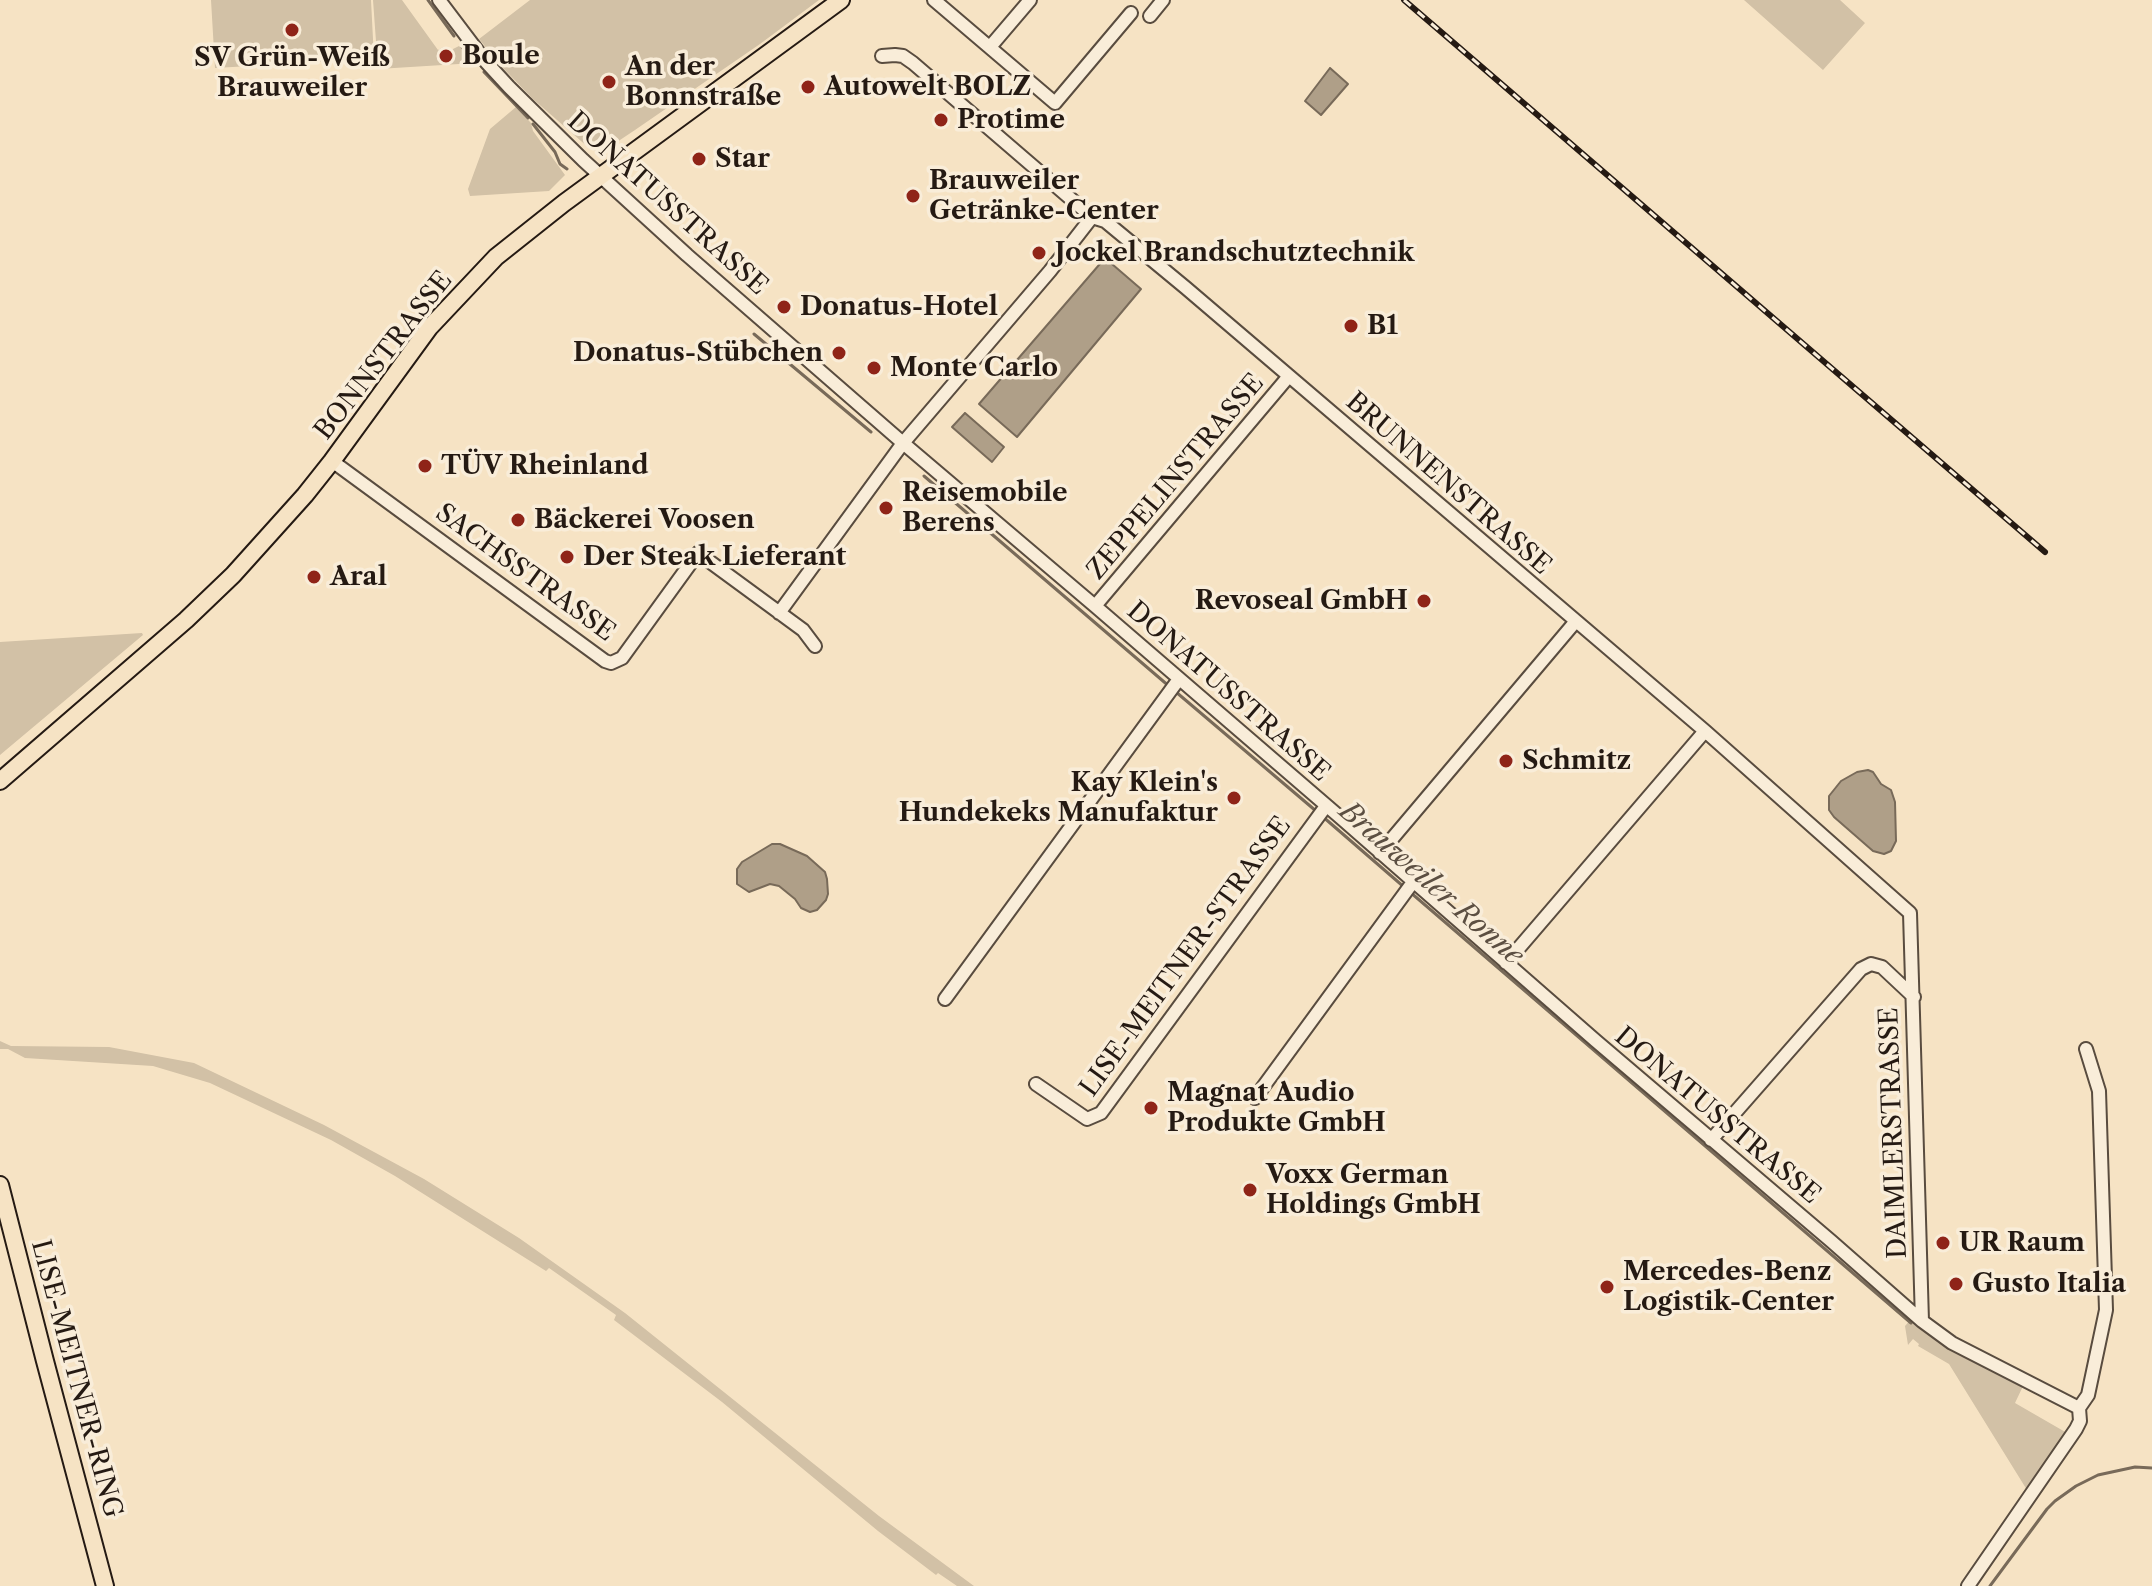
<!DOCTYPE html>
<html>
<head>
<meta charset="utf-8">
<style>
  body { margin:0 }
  canvas { display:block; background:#f6e3c4 }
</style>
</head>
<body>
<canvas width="2152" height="1586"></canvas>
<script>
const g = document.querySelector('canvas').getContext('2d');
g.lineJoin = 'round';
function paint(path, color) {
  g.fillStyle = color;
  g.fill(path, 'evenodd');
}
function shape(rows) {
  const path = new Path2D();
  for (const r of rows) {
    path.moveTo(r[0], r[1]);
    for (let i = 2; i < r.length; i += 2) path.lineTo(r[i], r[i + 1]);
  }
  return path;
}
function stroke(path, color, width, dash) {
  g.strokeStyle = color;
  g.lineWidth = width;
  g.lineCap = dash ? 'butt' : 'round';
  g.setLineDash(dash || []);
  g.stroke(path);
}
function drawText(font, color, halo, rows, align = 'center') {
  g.font = font + ' "Libre Caslon Text",serif';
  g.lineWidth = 7;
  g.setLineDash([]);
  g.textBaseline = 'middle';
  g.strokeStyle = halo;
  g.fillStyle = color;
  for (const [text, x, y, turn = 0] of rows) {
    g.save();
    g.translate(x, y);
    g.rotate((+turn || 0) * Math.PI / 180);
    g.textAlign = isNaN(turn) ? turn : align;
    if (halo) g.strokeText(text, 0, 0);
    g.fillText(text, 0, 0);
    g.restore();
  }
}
const green = shape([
  [211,0,371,0,374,59,215,68],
  [373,0,402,0,438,50,443,47,451,50,459,46,475,63,378,69],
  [530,0,819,0,760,44,635,130,611,146,596,151,589,148,533,99,502,67,479,39],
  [1744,0,1840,0,1865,23,1823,70],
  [516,107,531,123,533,131,565,175,549,191,470,196,468,189,490,129],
  [142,633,143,635,0,755,0,642],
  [0,1041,11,1046,109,1047,194,1063,324,1125,424,1179,519,1238,625,1313,879,1516,974,1586,957,1586,938,1573,936,1575,878,1531,722,1402,614,1320,616,1315,549,1268,546,1271,395,1176,331,1140,210,1083,153,1066,25,1058,8,1049,0,1049],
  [1912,1318,2024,1384,2015,1403,2067,1433,2027,1490,1949,1364,1918,1346,1919,1344,1913,1339,1908,1345,1905,1326]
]);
const water = shape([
  [1330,68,1348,84,1321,115,1305,101,1330,68],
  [1105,258,1141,289,1017,437,979,404,1105,258],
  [965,413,1004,447,992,462,952,427,965,413],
  [1868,770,1873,772,1881,784,1891,790,1895,802,1896,841,1891,851,1884,854,1873,851,1834,817,1829,810,1829,796,1841,781,1857,772,1868,770],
  [772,844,780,844,807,856,825,872,827,879,828,894,826,900,817,910,810,912,801,908,795,899,779,886,770,884,749,892,737,884,737,869,742,862,772,844]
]);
const stream = shape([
  [428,0,454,36],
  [462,47,476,63],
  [484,72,528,118],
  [533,124,555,152,560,164,567,169],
  [754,334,871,432],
  [924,476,1170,687],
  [1176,692,1316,811],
  [1322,816,1404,887],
  [1410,892,1911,1323],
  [1990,1586,2047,1509,2055,1501,2076,1486,2098,1475,2135,1467,2152,1468]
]);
const minor = shape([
  [439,0,486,62,509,87,583,160,687,255,903,443,1095,606,1341,818,1596,1041,1831,1241,1922,1321,1952,1343,2079,1408],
  [934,0,1055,103,1131,13],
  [1150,16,1163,0],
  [990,47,1030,0],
  [882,56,895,55,903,56,913,63,1092,217,1105,221,1186,288,1705,731,1910,913,1922,1321],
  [332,461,605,661,611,663,622,658,698,553,803,630,815,646],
  [1095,606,1289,376],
  [779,613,903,443,1050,271,1092,217],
  [1380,853,1576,621],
  [1506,963,1705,731],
  [945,999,1179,679],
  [1036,1084,1087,1119,1101,1113,1326,806],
  [1255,1098,1413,882],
  [1711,1140,1861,969,1871,964,1882,967,1914,997],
  [2079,1408,2088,1395,2106,1310,2099,1091,2086,1049],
  [1968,1586,2076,1429,2080,1421,2079,1408]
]);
const major = shape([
  [0,781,186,620,233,575,305,495,332,461,429,328,496,257,564,203,841,0],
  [0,1185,45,1361,105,1586]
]);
const rail = shape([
  [1404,0,2045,552]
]);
const markers = [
  [292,30,8,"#8f2418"],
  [446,56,8,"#8f2418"],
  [609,82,8,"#8f2418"],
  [808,87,8,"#8f2418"],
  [941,120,8,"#8f2418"],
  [699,159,8,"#8f2418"],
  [913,196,8,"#8f2418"],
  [1039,253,8,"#8f2418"],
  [784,307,8,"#8f2418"],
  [1351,326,8,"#8f2418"],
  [839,353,8,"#8f2418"],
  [874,368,8,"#8f2418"],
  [425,466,8,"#8f2418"],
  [886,508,8,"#8f2418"],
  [518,520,8,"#8f2418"],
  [567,557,8,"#8f2418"],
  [314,577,8,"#8f2418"],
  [1424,601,8,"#8f2418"],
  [1506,761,8,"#8f2418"],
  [1234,798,8,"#8f2418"],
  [1151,1108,8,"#8f2418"],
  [1250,1190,8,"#8f2418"],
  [1943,1243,8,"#8f2418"],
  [1956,1284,8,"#8f2418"],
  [1607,1287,8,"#8f2418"]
];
const poiNames = [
  ["Boule",462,56],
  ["SV Grün-Weiß",292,58,"center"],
  ["Brauweiler",292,88,"center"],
  ["An der",625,67],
  ["Bonnstraße",625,97],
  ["Autowelt BOLZ",824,87],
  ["Protime",957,120],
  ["Star",715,159],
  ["Brauweiler",929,181],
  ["Getränke-Center",929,211],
  ["Jockel Brandschutztechnik",1055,253],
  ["Donatus-Hotel",800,307],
  ["B1",1367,326],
  ["Donatus-Stübchen",823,353,"right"],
  ["Monte Carlo",890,368],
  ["TÜV Rheinland",441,466],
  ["Reisemobile",902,493],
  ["Berens",902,523],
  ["Bäckerei Voosen",534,520],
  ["Der Steak Lieferant",583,557],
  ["Aral",330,577],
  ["Revoseal GmbH",1408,601,"right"],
  ["Schmitz",1522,761],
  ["Kay Klein's",1218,783,"right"],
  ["Hundekeks Manufaktur",1218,813,"right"],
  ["Magnat Audio",1167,1093],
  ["Produkte GmbH",1167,1123],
  ["Voxx German",1266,1175],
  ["Holdings GmbH",1266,1205],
  ["UR Raum",1959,1243],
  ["Mercedes-Benz",1623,1272],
  ["Logistik-Center",1623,1302],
  ["Gusto Italia",1972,1284]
];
const streetNames = [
  ["DONATUSSTRASSE",667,204,42],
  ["BONNSTRASSE",384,356,-52],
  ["ZEPPELINSTRASSE",1176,477,-50],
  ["BRUNNENSTRASSE",1448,484,41],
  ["SACHSSTRASSE",525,573,36],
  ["DONATUSSTRASSE",1228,692,41],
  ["LISE-MEITNER-STRASSE",1186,957,-54],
  ["DONATUSSTRASSE",1717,1116,40],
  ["DAIMLERSTRASSE",1894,1133,-92],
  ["LISE-MEITNER-RING",76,1379,75]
];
const waterNames = [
  ["Brauweiler Ronne",1431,884,41]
];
paint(green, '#d2c1a6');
paint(water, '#af9f88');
stroke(water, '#786a59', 2);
stroke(stream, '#786a59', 3);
stroke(minor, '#594c3f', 16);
stroke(major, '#251a13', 20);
stroke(minor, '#f9edd9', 12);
stroke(major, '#f6e3c4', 16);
stroke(rail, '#251a13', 6);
stroke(rail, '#f9edd9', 3, [9]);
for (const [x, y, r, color] of markers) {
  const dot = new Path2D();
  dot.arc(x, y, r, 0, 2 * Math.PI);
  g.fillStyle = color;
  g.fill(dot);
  stroke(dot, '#f9edd9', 3);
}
drawText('bold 26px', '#251a13', '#f9edd9', poiNames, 'left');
drawText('26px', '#251a13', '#f9edd9', streetNames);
drawText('italic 28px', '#5c4f42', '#f9edd9', waterNames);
</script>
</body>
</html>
